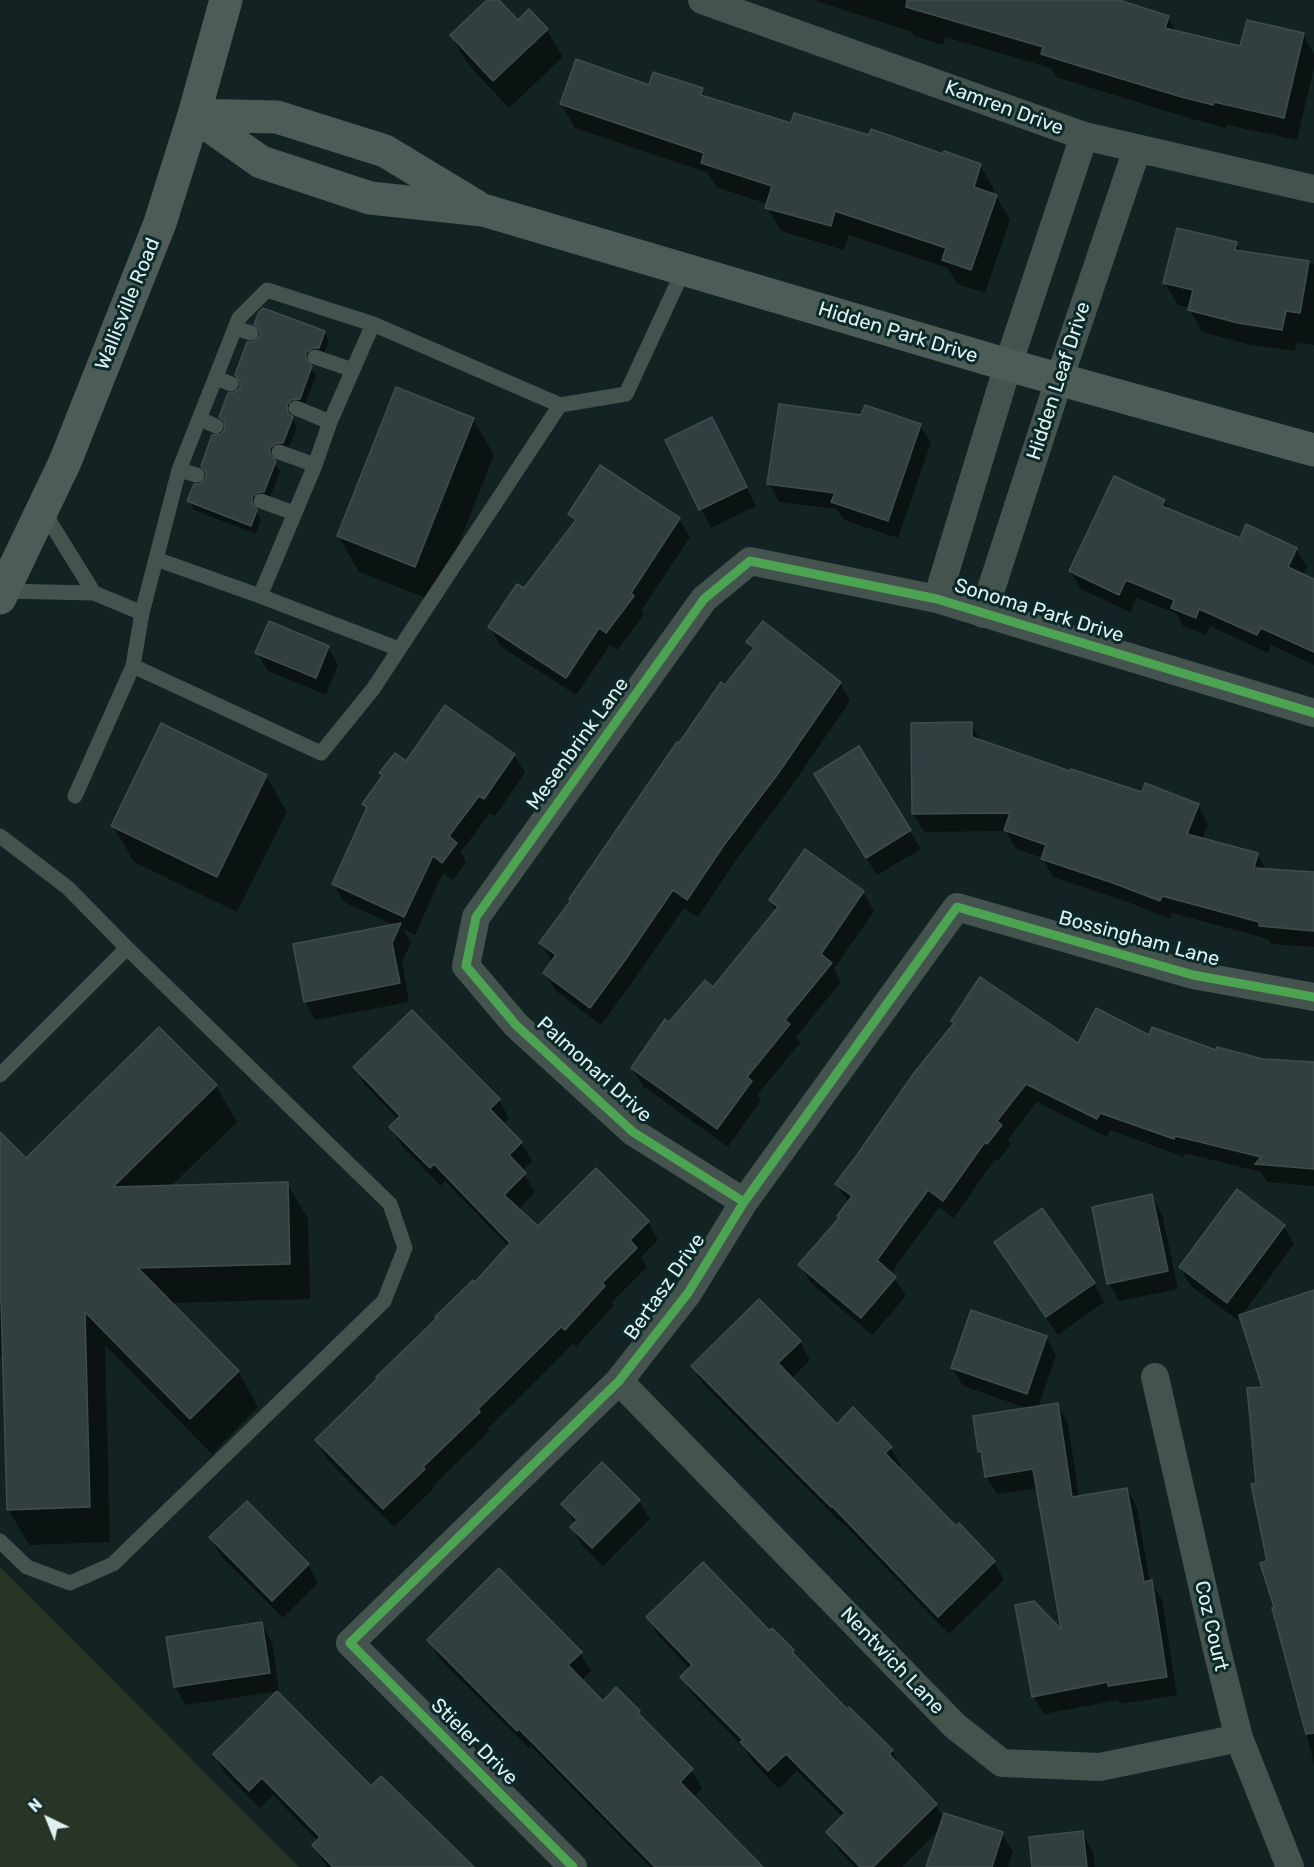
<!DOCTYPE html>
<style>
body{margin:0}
#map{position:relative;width:1314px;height:1867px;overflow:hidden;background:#132323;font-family:Rubik,sans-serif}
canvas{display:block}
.north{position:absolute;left:18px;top:1789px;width:60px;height:60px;-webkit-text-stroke:4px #0c292a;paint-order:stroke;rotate:317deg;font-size:16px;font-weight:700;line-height:24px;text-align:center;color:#e0f1f1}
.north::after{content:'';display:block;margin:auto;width:21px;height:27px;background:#e0f1f1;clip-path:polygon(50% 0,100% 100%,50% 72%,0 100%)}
</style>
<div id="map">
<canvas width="1314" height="1867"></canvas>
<div class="north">N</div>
</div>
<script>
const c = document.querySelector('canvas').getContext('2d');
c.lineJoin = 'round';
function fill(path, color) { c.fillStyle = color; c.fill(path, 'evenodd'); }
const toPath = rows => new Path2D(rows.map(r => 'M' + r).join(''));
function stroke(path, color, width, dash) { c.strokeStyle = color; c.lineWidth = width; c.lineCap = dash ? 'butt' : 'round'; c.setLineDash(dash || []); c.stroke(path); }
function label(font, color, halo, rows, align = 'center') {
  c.font = font + ' Rubik,sans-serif'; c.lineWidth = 6; c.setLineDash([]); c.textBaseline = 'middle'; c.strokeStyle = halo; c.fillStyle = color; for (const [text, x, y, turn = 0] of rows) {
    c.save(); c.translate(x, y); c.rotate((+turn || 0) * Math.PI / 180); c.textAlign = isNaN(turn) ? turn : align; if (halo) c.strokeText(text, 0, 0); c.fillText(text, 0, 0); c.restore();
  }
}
fill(toPath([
 [0,1567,73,1640,299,1867,0,1867]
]), '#273426');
fill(toPath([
 [489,0,497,0,518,22,547,30,563,57,509,108,467,63,451,35],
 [813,0,1114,0,1168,17,1177,33,1241,48,1303,34,1314,54,1314,68,1297,140,1227,125,1226,128,1192,119,1056,77,1051,68,945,37,943,45,914,36,912,32],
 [650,87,702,90,707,99,792,125,869,137,980,165,994,189,992,195,996,196,1010,220,985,293,957,284,948,268,849,235,844,250,781,231,767,207,768,204,716,187,708,173,575,128,561,104],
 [1236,243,1241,253,1314,264,1314,345,1296,343,1295,351,1251,345,1202,332,1190,310,1190,308,1178,305,1165,283],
 [256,324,324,332,329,341,323,356,310,362,310,366,316,376,304,407,295,408,291,414,297,427,287,451,274,457,274,462,280,471,269,500,256,506,256,511,261,520,256,534,194,510,189,501,208,479,208,475,202,466,227,430,221,417,233,395,241,389,254,344,262,337,262,333],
 [473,419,494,455,436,602,359,572,338,536],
 [712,419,756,506,711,528,667,441],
 [920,425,931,443,898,538,844,520,837,509,779,502,769,483],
 [1164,501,1170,511,1241,540,1296,549,1307,567,1303,575,1314,580,1314,665,1271,645,1268,653,1210,626,1206,635,1183,626,1176,613,1137,598,1130,612,1081,589,1070,571],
 [569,514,679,519,690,537,641,611,644,615,617,650,610,645,576,695,500,646,490,627,524,590,575,523],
 [748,642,840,683,850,701,786,794,734,863,698,917,684,908,633,981,601,1025,556,991,545,973,552,962,541,943,679,745,753,651],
 [328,647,338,665,326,695,268,671,257,652],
 [445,707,514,755,525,773,495,816,490,813,461,852,466,862,453,880,443,873,415,935,403,929,411,943,402,962,409,1002,315,1020,305,1001,396,926,344,902,334,884,367,810,364,804,384,777,381,773,406,763],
 [971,724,981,742,1071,773,1142,794,1198,805,1208,824,1202,839,1257,854,1266,870,1314,874,1314,947,1271,944,1268,939,1172,913,1170,919,1125,901,1053,877,1043,858,1016,849,1006,831,924,832,913,813],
 [858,748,921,849,877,875,826,792],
 [266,776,287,812,237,912,134,862,113,826],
 [805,851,863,892,874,911,834,969,841,982,796,1037,800,1043,758,1094,761,1100,728,1147,643,1086,632,1068,670,1024,714,989,776,911,771,900],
 [159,1029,216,1086,237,1122,170,1187,287,1183,308,1219,310,1299,171,1303,238,1371,258,1407,212,1454,105,1345,110,1542,29,1545,8,1509,4,1354,0,1358,0,1134,26,1160],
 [1150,1037,1263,1060,1314,1064,1314,1186,1267,1182,1261,1172,1185,1153,1184,1157,1110,1130,1107,1137,1037,1102,1008,1139,1011,1144,998,1161,995,1159,954,1218,939,1207,891,1273,906,1296,872,1335,811,1283,800,1265,840,1218,849,1203,836,1184,1079,1045],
 [355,1067,499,1100,509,1118,503,1124,521,1143,532,1161,522,1171,535,1192,518,1210,538,1228,648,1222,658,1240,641,1257,647,1267,612,1302,614,1305,576,1347,573,1344,488,1428,489,1431,433,1486,434,1488,394,1527,327,1459,317,1440,475,1285,509,1247,445,1181,441,1186,401,1145,390,1127,398,1119,365,1085],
 [1152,1196,1162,1214,1178,1289,1119,1301,1109,1283],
 [1042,1211,1094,1284,1104,1302,1058,1335,1006,1261,996,1243],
 [1284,1226,1294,1244,1242,1315,1314,1298,1314,1764,1274,1609,1276,1608,1257,1485,1264,1388,1241,1317,1238,1320,1191,1286,1180,1268],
 [1046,1337,1056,1356,1038,1408,1058,1405,1068,1423,1079,1498,1127,1489,1137,1508,1150,1582,1151,1582,1162,1600,1177,1695,1120,1704,1118,1700,1044,1714,1033,1696,1063,1633,1038,1488,997,1494,986,1476,984,1460,979,1452,1030,1409,963,1386,952,1367],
 [800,1342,810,1360,791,1379,837,1426,890,1447,901,1466,898,1468,956,1528,994,1562,1004,1580,949,1634,843,1523,842,1524,703,1384,692,1366],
 [602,1465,639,1501,650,1519,603,1566,582,1545,572,1527,575,1524,562,1504],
 [211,1538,308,1565,318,1583,283,1618,221,1556],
 [648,1617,770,1633,793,1651,798,1661,847,1711,892,1751,902,1770,936,1805,944,1819,1002,1834,1013,1852,1008,1867,928,1867,941,1828,902,1867,855,1867,838,1850,828,1832,843,1817,797,1771,779,1789,752,1761,744,1748,693,1695,682,1677,690,1669,658,1635],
 [261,1623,272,1642,279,1691,186,1705,175,1687],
 [429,1640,580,1653,591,1671,581,1681,603,1703,639,1712,644,1721,691,1770,702,1788,693,1797,740,1846,741,1844,763,1867,650,1867,531,1746,529,1748,440,1659],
 [215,1755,371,1788,472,1867,327,1867,313,1845,318,1841,273,1795,260,1808,225,1773],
 [1082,1833,1093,1851,1095,1867,1034,1867]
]), '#0007');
const building = toPath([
 [487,0,499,0,518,20,529,9,548,29,493,81,450,35,487,0],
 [907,0,1119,0,1169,16,1165,28,1240,46,1247,20,1304,33,1284,118,1214,102,1213,105,1178,96,1076,65,1041,54,1043,47,906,7,907,0],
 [576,59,649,85,653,72,703,88,701,95,791,123,794,113,869,135,871,129,943,154,944,151,981,164,974,187,997,195,971,270,942,260,946,248,835,211,831,226,765,208,772,186,701,163,704,153,560,104,576,59],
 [1177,228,1237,242,1235,250,1309,261,1300,313,1286,311,1282,330,1238,323,1188,310,1193,290,1163,283,1177,228],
 [263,308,325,331,319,348,313,348,306,353,306,359,312,366,300,399,291,400,287,405,288,413,293,417,283,443,277,443,270,448,270,454,276,461,264,492,259,492,252,497,252,503,257,510,251,526,187,501,194,484,200,484,206,478,206,472,201,466,212,435,221,434,225,429,224,421,219,417,228,393,233,393,240,388,240,382,235,375,247,342,254,342,260,336,260,330,254,324,259,312,263,308],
 [396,387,474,418,415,567,337,536,396,387],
 [779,404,861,415,865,405,921,424,888,521,831,502,835,493,767,484,779,404],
 [712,417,747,487,699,510,665,440,712,417],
 [600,465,680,518,631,593,634,596,606,633,599,628,566,678,488,627,517,584,524,588,576,520,568,514,600,465],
 [1114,476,1165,500,1162,506,1240,538,1246,524,1297,548,1288,567,1314,579,1314,652,1261,628,1257,635,1199,609,1196,618,1171,608,1174,600,1126,580,1119,595,1069,571,1114,476],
 [269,621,329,646,316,678,255,653,269,621],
 [763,621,841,682,777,775,724,845,687,900,673,890,623,963,590,1008,543,973,556,955,539,943,571,900,569,899,677,742,679,743,721,682,725,685,754,648,746,642,763,621],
 [445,705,515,754,484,799,479,796,449,836,457,843,442,863,433,856,404,917,332,884,367,807,362,804,383,775,379,773,395,753,406,761,445,705],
 [972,722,972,737,1070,771,1071,769,1142,792,1145,783,1199,804,1187,834,1258,853,1254,868,1314,872,1314,931,1259,926,1259,922,1162,896,1160,901,1113,883,1041,859,1046,845,1004,830,1010,813,912,814,911,723,972,722],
 [161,723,267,775,217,877,111,826,161,723],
 [859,746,911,830,866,858,814,774,859,746],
 [805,849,864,891,821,954,832,963,785,1020,790,1024,747,1077,752,1081,717,1129,631,1068,665,1019,669,1022,705,980,713,987,778,907,769,900,805,849],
 [401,923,392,943,400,983,304,1002,293,944,401,923],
 [980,977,1078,1043,1096,1008,1149,1035,1152,1027,1216,1050,1217,1047,1263,1059,1314,1062,1314,1169,1255,1164,1261,1157,1175,1136,1174,1139,1100,1113,1097,1119,1026,1084,997,1121,1002,1125,987,1144,985,1142,943,1201,928,1190,877,1260,896,1277,861,1318,798,1265,839,1218,837,1216,852,1196,835,1184,857,1155,914,1073,954,1023,951,1021,980,977],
 [412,1010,500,1099,490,1109,522,1142,509,1155,526,1173,504,1195,538,1226,596,1168,649,1221,630,1240,637,1248,602,1283,605,1286,565,1330,561,1327,478,1409,480,1412,423,1467,425,1469,383,1509,315,1440,377,1379,376,1377,437,1318,435,1317,473,1280,475,1282,510,1243,434,1164,430,1168,389,1127,400,1116,353,1067,412,1010],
 [159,1027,217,1085,113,1187,288,1182,290,1264,138,1268,239,1371,190,1419,85,1312,90,1507,7,1510,1,1301,0,1302,0,1132,26,1158,159,1027],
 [1237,1189,1285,1225,1227,1303,1179,1267,1237,1189],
 [1152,1194,1168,1271,1107,1284,1092,1207,1152,1194],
 [1042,1208,1095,1283,1046,1317,994,1242,1042,1208],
 [1314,1290,1314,1733,1306,1734,1272,1608,1274,1607,1260,1563,1267,1561,1251,1484,1256,1483,1247,1388,1262,1387,1239,1315,1314,1290],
 [759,1299,801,1341,778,1363,837,1424,853,1407,892,1447,885,1453,956,1526,959,1523,995,1561,938,1617,832,1506,831,1507,783,1459,691,1366,759,1299],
 [971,1310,1047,1336,1027,1394,951,1368,971,1310],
 [1058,1403,1072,1497,1127,1488,1144,1582,1152,1580,1167,1677,1108,1686,1108,1682,1032,1697,1015,1605,1034,1601,1061,1629,1033,1469,985,1477,981,1451,978,1452,973,1416,1058,1403],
 [602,1462,640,1500,592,1548,570,1527,577,1520,561,1504,602,1462],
 [247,1501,309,1564,272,1601,209,1537,247,1501],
 [703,1562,770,1631,772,1628,794,1650,792,1652,847,1709,849,1707,893,1750,889,1754,937,1804,873,1867,860,1867,826,1832,845,1813,786,1754,768,1771,740,1742,743,1740,680,1677,692,1665,646,1617,703,1562],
 [499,1568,582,1652,568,1665,603,1701,616,1687,640,1711,638,1713,693,1769,680,1782,763,1867,655,1867,519,1729,517,1731,427,1640,499,1568],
 [262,1622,270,1673,174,1687,166,1637,262,1622],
 [277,1691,371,1786,381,1776,474,1867,333,1867,312,1845,320,1837,262,1778,249,1791,213,1754,277,1691],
 [944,1813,1003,1832,992,1867,926,1867,944,1813],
 [1083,1831,1087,1867,1032,1867,1029,1837,1083,1831]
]);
fill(building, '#323f41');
stroke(building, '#404c4e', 1.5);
stroke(toPath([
 [373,324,330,422,315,465,260,596,399,649],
 [235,328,251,333],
 [315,357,353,370],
 [216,378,231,384],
 [560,405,373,324,267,290,239,318,179,470,142,613,133,666,321,753,373,689,560,405,626,394,684,269],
 [296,408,330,422],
 [200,419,216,426],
 [279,452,315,465],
 [179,470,197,475],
 [261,501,294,513],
 [156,559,260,596],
 [3,591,94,593,42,509],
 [94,593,142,613],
 [75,796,133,666],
 [0,836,68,888,127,948,390,1204,405,1248,384,1301,113,1564,70,1583,27,1567,0,1541],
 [0,1075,127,948]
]), '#45534e', 15);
stroke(toPath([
 [702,0,1084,136,1314,189],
 [937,599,1008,365,1084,136],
 [983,614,1059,380,1137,149],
 [744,1202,633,1132,516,1025,466,966,476,917,704,599,750,561,937,599,1314,713],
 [1155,1377,1216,1646,1239,1738,1290,1867],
 [619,1381,955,1726,1002,1763,1100,1767,1239,1738],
 [573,1867,350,1643,619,1381,688,1293,744,1202,957,907,1193,975,1314,997]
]), '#45534e', 28);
stroke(toPath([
 [194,115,261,162,370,198,483,210,1008,365,1314,450],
 [194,115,277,117,385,151,476,206],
 [0,598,65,462,160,223,194,115,226,0]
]), '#4d5c57', 33);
stroke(toPath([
 [744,1202,633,1132,516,1025,466,966,476,917,704,599,750,561,937,599,1314,713],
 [573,1867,350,1643,619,1381,688,1293,744,1202,957,907,1193,975,1314,997]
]), '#4ca352', 9);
label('20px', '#e0f1f1', '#0c292a', [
 ["Kamren Drive",1004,108,20],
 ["Wallisville Road",128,304,-68],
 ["Hidden Park Drive",898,333,17],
 ["Hidden Leaf Drive",1059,381,-72],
 ["Sonoma Park Drive",1039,611,17],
 ["Mesenbrink Lane",578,744,-54],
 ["Bossingham Lane",1139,939,15],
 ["Palmonari Drive",594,1070,42],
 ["Bertasz Drive",665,1287,-55],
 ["Coz Court",1211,1626,77],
 ["Nentwich Lane",892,1661,46],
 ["Stieler Drive",474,1742,45]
]);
</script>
